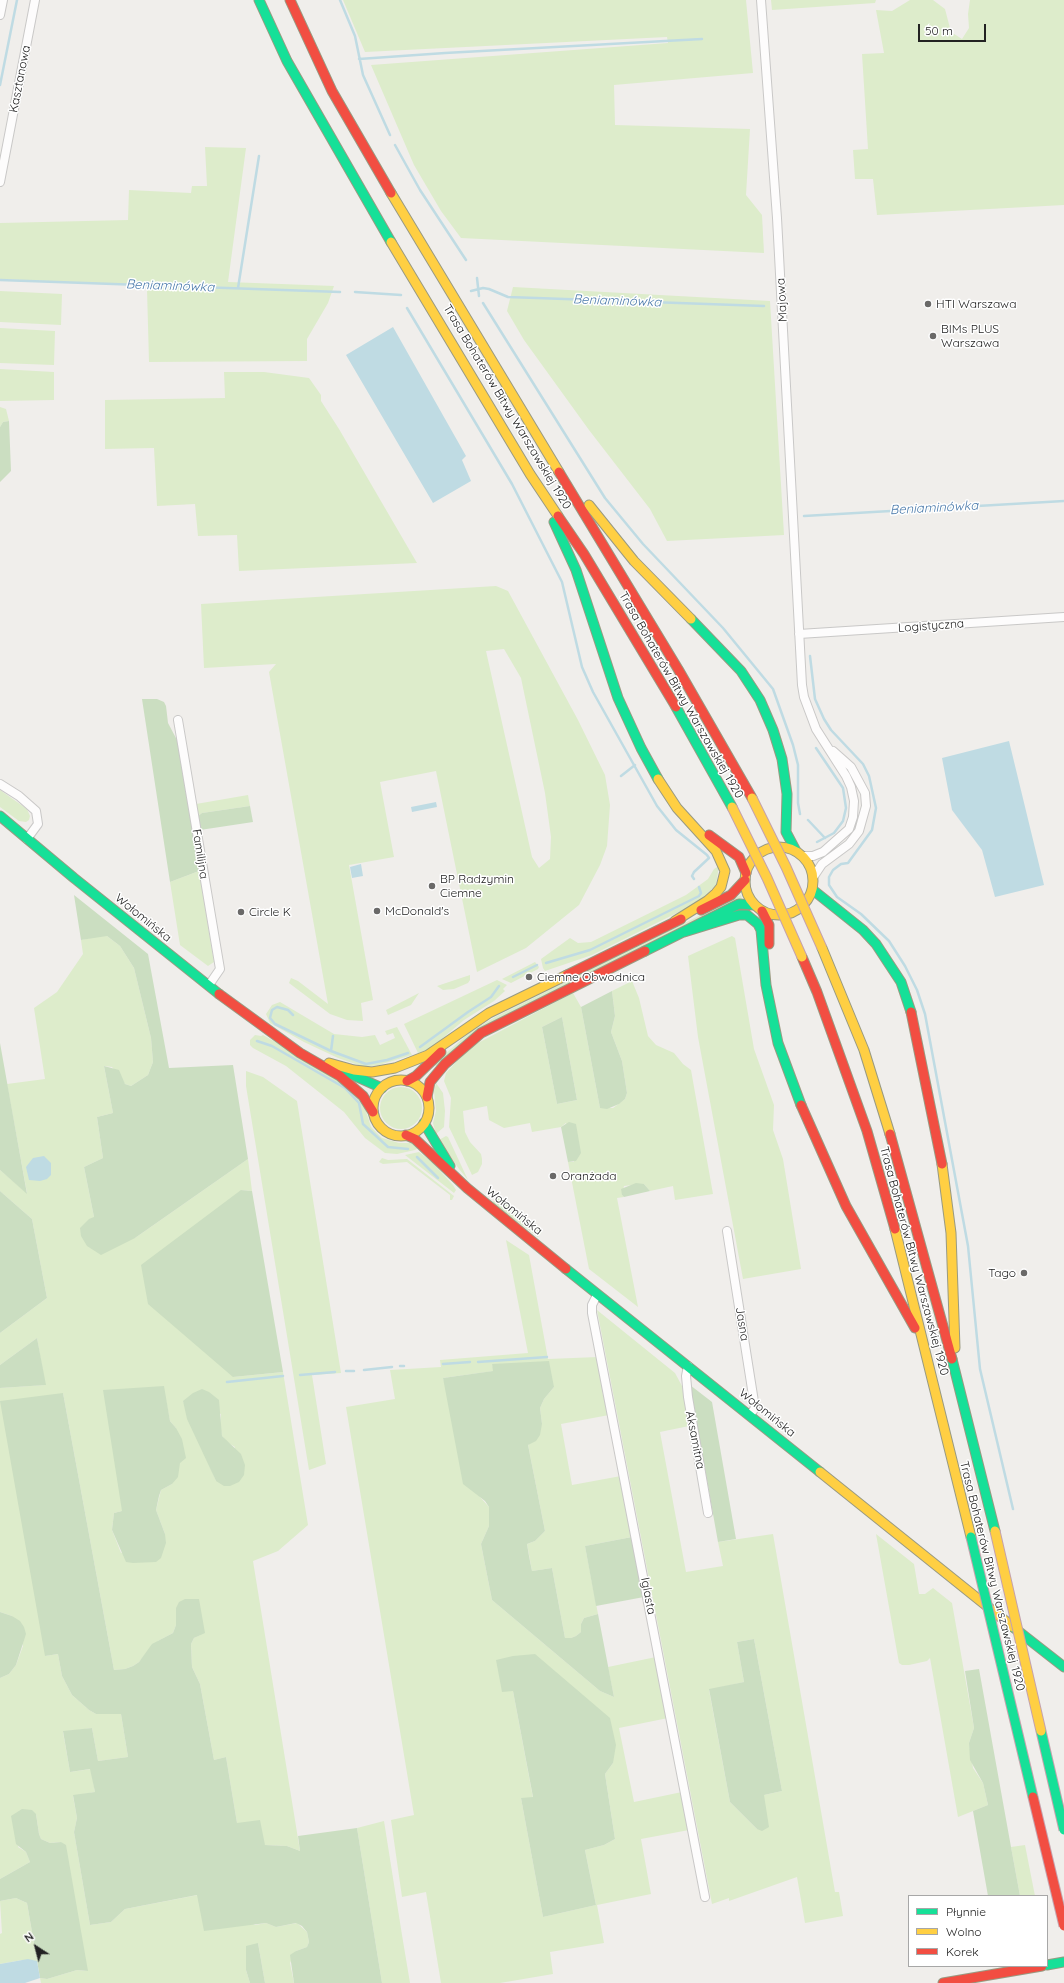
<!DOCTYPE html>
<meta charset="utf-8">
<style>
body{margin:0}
#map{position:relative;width:1064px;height:1983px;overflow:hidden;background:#f0eeeb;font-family:Quicksand,sans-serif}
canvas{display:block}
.legend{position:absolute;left:908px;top:1895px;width:140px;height:72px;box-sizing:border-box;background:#fff;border:1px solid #a7a7a7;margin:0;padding:5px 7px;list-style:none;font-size:12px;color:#222}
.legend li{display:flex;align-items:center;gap:8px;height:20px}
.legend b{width:20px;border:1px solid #a7a7a7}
.north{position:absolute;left:16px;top:1927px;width:40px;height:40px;-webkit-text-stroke:3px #fff;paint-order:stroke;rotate:324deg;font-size:11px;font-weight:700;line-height:16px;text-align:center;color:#222}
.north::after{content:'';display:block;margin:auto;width:14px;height:18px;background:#222;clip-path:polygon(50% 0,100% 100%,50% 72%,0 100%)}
.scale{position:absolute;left:918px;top:24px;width:68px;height:18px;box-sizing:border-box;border:2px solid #222;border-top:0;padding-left:5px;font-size:12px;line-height:14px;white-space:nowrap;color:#222;-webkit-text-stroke:3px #fff;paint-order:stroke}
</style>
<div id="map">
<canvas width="1064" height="1983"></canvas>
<ul class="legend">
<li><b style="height:5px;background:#16e098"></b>Płynnie</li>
<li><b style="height:5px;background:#ffcf43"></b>Wolno</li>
<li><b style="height:5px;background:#f24e42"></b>Korek</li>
</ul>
<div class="north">N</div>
<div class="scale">50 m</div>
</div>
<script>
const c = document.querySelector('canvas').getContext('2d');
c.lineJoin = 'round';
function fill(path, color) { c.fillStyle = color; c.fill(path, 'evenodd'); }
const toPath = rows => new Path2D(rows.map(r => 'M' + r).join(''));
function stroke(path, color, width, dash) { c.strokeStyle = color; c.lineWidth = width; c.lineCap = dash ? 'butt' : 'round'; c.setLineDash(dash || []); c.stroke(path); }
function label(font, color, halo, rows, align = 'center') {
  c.font = font + ' Quicksand,sans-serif'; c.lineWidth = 3; c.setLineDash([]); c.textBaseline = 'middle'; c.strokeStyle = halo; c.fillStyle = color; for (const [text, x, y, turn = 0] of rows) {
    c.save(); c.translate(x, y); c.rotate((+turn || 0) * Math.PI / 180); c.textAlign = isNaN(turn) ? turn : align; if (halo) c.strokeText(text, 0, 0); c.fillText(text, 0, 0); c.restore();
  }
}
fill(toPath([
 [343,0,746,0,753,73,614,85,615,125,750,129,746,195,762,215,764,253,461,238,441,211,414,165,371,65,668,43,667,37,365,52],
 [771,0,876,0,875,3,772,10],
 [910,0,933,0,945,9,951,32,962,39,969,28,968,14,970,0,1064,0,1064,205,877,215,873,179,855,179,853,150,868,149,862,54,884,53,876,10,892,11],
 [205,147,246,148,228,282,334,286,328,303,307,339,307,361,149,362,147,289,154,286,0,279,0,223,128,220,129,190,191,193,192,186,207,186],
 [513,287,770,301,784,535,667,541,650,509,589,430,524,340,507,311],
 [0,291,62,294,61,325,0,322],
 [0,328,55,331,54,365,0,363],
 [0,369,54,372,54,400,0,401],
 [224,372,264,372,309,378,321,395,321,401,339,429,417,563,239,571,237,535,198,536,195,504,157,506,154,448,105,449,105,400,225,398],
 [0,407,6,409,9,421,3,422,0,427],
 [496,586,508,591,578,720,605,775,610,805,607,846,600,865,579,905,526,948,477,972,436,771,380,782,394,857,349,865,373,1000,361,1003,363,1021,347,1020,330,1014,289,983,291,978,298,981,328,1004,269,672,276,664,204,668,201,604],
 [504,649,521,678,545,793,551,837,550,859,539,868,532,857,486,651],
 [0,790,27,809,30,816,29,820,26,822,19,821,0,807],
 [248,795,250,806,202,813,198,816,196,804],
 [719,866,716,885,697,903,592,955,545,971,543,968,541,959,570,938,578,943,591,942,686,895,708,879,714,869],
 [199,871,214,962,208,966,180,945,170,882],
 [741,895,742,899,511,1013,437,1067,434,1064,470,1032,495,1017],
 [100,936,107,936,120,946,134,968,151,1038,153,1062,148,1075,131,1086,125,1084,112,1067,104,1066,113,1113,97,1117,103,1158,84,1167,94,1217,135,1238,248,1159,252,1191,241,1190,233,1377,283,1372,308,1525,278,1551,253,1561,300,1851,287,1846,265,1845,237,1823,226,1757,214,1760,200,1684,192,1667,191,1644,194,1638,200,1635,176,1608,176,1625,173,1633,158,1641,139,1662,133,1666,125,1669,114,1670,63,1393,45,1656,58,1654,62,1676,72,1695,89,1710,96,1714,121,1714,128,1757,98,1761,92,1728,63,1732,70,1772,91,1769,95,1792,73,1796,77,1818,74,1832,90,1925,111,1922,125,1909,198,1895,255,1925,266,1923,276,1927,297,1923,307,1932,309,1942,307,1947,296,1951,290,1963,294,1983,265,1983,258,1943,246,1970,250,1983,41,1983,40,1978,47,1979,77,1970,87,1971,61,1842,50,1843,41,1839,39,1834,36,1814,18,1847,26,1852,30,1862,0,1879,0,1678,9,1674,16,1665,23,1646,12,1616,0,1612,0,1388,45,1385,37,1338,0,1365,0,1333,47,1298,32,1219,0,1191,0,1170,27,1193,7,1084,45,1079,34,1008,57,992,83,954,81,940],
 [166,1401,170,1421,176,1428,172,1484,161,1490,156,1510,165,1534,121,1553,112,1530,114,1513,122,1511],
 [183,1401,221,1414,220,1426,222,1436,227,1442,235,1447,216,1481],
 [732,936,735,938,754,1049,774,1105,773,1130,783,1159,801,1269,743,1279,698,1037,688,956],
 [535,962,539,967,538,969,511,983,502,979],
 [470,975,470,980,468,983,454,989,443,990,437,986],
 [497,980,507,985,503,989,505,991,494,1001,464,1020,430,1049,418,1053,404,1024],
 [632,981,639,998,648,1036,656,1045,674,1053,683,1064,691,1070,713,1194,675,1200,673,1186,650,1191,644,1184,640,1184,624,1186,622,1195,624,1197,617,1198,638,1307,589,1269,568,1162,574,1162,566,1123,561,1127,532,1132,530,1123,504,1128,489,1120,487,1106,463,1111,465,1132,470,1142,481,1154,482,1159,482,1164,478,1172,472,1175,449,1127,451,1098,444,1081,446,1073,458,1060,476,1044,573,993,581,1007,600,1108,613,1108,625,1099,627,1093,622,1061,611,1032,615,1016,612,991],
 [562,1017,577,1100,557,1104,542,1027],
 [419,993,411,1005,388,1015,386,1010],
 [280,1002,334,1034,362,1037,375,1035,380,1045,395,1038,393,1033,387,1035,385,1031,397,1027,412,1055,379,1065,364,1067,338,1058,304,1042,270,1023,266,1014,272,1005],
 [255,1035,261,1036,263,1035,336,1076,364,1105,371,1127,382,1138,399,1143,413,1143,418,1148,415,1150,397,1154,385,1153,365,1138,344,1112,286,1066,253,1048,250,1045,250,1040],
 [246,1071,263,1077,297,1101,341,1373,312,1375,326,1464,309,1470,246,1086],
 [436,1083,443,1093,445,1111,444,1127,436,1134,433,1123,436,1111,434,1091],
 '380 1108a21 21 0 1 1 42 0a21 21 0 1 1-42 0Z',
 [446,1136,448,1137,468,1180,459,1169,439,1140],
 [419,1152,432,1162,453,1185,456,1190,454,1193,405,1155],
 [382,1158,388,1160,407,1159,454,1196,452,1200,450,1200,450,1195,407,1162,383,1164,379,1162],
 [499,1195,542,1232,538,1237,492,1203],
 [506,1240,529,1255,548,1359,598,1357,603,1395,605,1399,609,1415,561,1424,572,1485,621,1476,632,1537,585,1546,598,1614,584,1618,581,1624,581,1632,576,1636,571,1638,565,1638,552,1568,532,1571,527,1544,535,1541,545,1531,528,1445,542,1424,540,1408,544,1399,554,1387,492,1364,494,1371,443,1378,480,1497,489,1507,489,1526,481,1544,492,1600,600,1691,614,1697,608,1667,656,1657,668,1718,619,1728,634,1802,682,1792,689,1830,641,1839,651,1894,597,1905,604,1943,550,1952,553,1974,500,1983,441,1983,426,1892,402,1897,391,1820,414,1815,346,1407,395,1399,390,1370,441,1367,440,1360,528,1353],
 [513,1691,613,1763,605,1774,615,1839,604,1845,585,1850,596,1905,543,1917,521,1798,533,1798],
 [597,1310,675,1373,682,1386,689,1426,660,1432,686,1572,723,1566,718,1542,773,1534,835,1892,839,1892,843,1916,805,1923,797,1877,729,1901,729,1898,712,1904],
 [754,1639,782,1791,764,1795,757,1829,730,1802,709,1690,744,1682,737,1642],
 [876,1534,914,1564,919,1594,925,1594,933,1588,952,1603,974,1728,969,1743,973,1768,983,1783,988,1805,958,1817,930,1658,927,1661,909,1665,902,1665,899,1663],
 [384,1821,402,1935,410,1983,382,1983,357,1828],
 [1025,1845,1035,1896,1020,1896,1011,1847],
 [16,1898,27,1903,37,1961,22,1960,0,1964,0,1934,2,1933,0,1901]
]), '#ddeccb');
fill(toPath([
 [9,421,11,471,0,482,0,427,3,422],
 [142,699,157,699,164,702,166,706,168,723,177,740,199,871,170,882],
 [250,806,253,822,200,830,198,816,202,813],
 [74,895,148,954,169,1068,233,1065,248,1159,135,1238,101,1255,87,1246,81,1236,80,1228,89,1219,94,1217,84,1167,103,1158,97,1117,113,1113,104,1066,119,1070,125,1084,131,1086,148,1075,153,1062,151,1038,134,968,120,946,107,936,81,940],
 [612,991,615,1016,611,1032,622,1061,627,1093,625,1099,619,1104,607,1109,600,1108,581,1007],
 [562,1017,577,1100,557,1104,542,1027],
 [0,1043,27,1194,0,1170],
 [569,1122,576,1124,581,1153,576,1161,568,1162,561,1127],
 [636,1183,644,1184,650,1191,624,1197,622,1195,621,1189],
 [241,1190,252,1191,283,1372,233,1377,148,1304,141,1265],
 [0,1191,32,1219,47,1298,0,1333],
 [37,1338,46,1385,0,1388,0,1365],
 [549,1361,554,1387,544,1399,540,1408,542,1424,540,1435,536,1441,528,1445,545,1531,535,1541,527,1544,529,1556,532,1571,552,1568,565,1638,571,1638,576,1636,581,1632,581,1624,584,1618,598,1614,614,1697,600,1691,492,1600,481,1544,489,1526,489,1507,485,1501,463,1484,443,1378,493,1371,492,1364],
 [690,1385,712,1402,736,1539,718,1542],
 [164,1386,170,1421,176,1428,182,1439,186,1458,180,1463,178,1477,172,1484,161,1490,159,1496,156,1510,165,1534,166,1543,161,1558,156,1562,133,1563,126,1562,112,1530,114,1513,122,1511,103,1390],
 [202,1389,209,1392,219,1400,222,1436,241,1454,245,1465,244,1475,239,1482,230,1486,224,1486,216,1481,187,1419,183,1401,193,1393],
 [63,1393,114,1670,125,1669,133,1666,139,1662,152,1644,173,1633,176,1625,176,1608,179,1602,185,1599,199,1599,205,1633,194,1638,191,1644,192,1667,200,1684,214,1760,226,1757,237,1823,260,1820,265,1845,287,1846,300,1851,298,1836,357,1828,382,1983,294,1983,290,1955,296,1951,307,1947,309,1942,307,1932,302,1926,296,1923,276,1927,266,1923,204,1931,197,1895,125,1909,111,1922,90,1925,74,1832,77,1818,73,1795,95,1792,90,1769,70,1772,63,1731,92,1728,98,1761,128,1757,121,1714,96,1714,89,1710,72,1695,62,1676,58,1654,45,1656,0,1401],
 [632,1537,644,1597,596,1606,585,1546],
 [0,1612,12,1616,20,1621,24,1627,26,1634,16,1665,9,1674,0,1678],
 [754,1639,782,1791,764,1795,769,1827,762,1831,757,1829,730,1802,709,1689,744,1682,737,1642],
 [535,1654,610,1718,616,1745,613,1763,605,1774,615,1839,604,1845,585,1850,596,1905,543,1917,521,1798,533,1797,513,1691,502,1692,496,1660,513,1656],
 [979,1669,1011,1847,1020,1896,988,1896,973,1811,988,1805,983,1783,970,1760,969,1743,974,1728,965,1671],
 [22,1809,32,1810,36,1814,39,1834,41,1839,50,1843,61,1842,66,1845,88,1971,77,1970,47,1979,40,1978,27,1903,16,1898,0,1901,0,1879,30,1862,26,1852,16,1844,11,1816],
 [258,1943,265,1983,250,1983,246,1970,246,1946]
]), '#cbdec1');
fill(toPath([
 [393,327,466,456,462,460,471,481,433,503,346,355],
 [1009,741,1044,885,995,897,982,850,952,810,942,758],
 [436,802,437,807,412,812,411,807],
 [361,864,363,876,352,878,350,867],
 [44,1156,51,1163,51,1175,47,1179,40,1181,29,1180,26,1167,33,1158],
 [28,1959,37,1961,40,1978,25,1983,0,1983,0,1964]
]), '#bfdbe3');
stroke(toPath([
 [340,0,355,36,363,75,390,135],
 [359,59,445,53,702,39],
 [0,85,17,0],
 [395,145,420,190,466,260],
 [477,278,479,296],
 [0,280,340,292],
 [238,288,259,156],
 [471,291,483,288,489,289,508,297,764,306],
 [355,292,401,295],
 [483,303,605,498,643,544,723,628,773,689,793,745,798,765,798,803,800,814],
 [407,308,512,484,562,582,582,667,593,692,657,806,676,830,707,855,709,858,694,872,692,876,694,879],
 [804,516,1064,501],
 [810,656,815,699,824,719,831,730,863,764,869,776,876,808,872,830,848,863,841,864,833,870,829,877,829,885,837,897,861,914,889,941,905,966,917,990,925,1014,968,1246,980,1369,1013,1509],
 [816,748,843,788,846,808,843,821,834,833,817,842],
 [621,776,635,765],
 [808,820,825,838],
 [546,963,590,950,699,896,701,893,699,887],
 [513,977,537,965],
 [293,1015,288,1010,277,1007,272,1010,270,1018,275,1024,331,1051,366,1064,387,1060,408,1053],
 [257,1041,272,1046,345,1088,359,1103,363,1124,388,1147,408,1149],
 [420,1047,468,1012,491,997,499,986],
 [331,1051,333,1036],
 [417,1157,438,1178],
 [478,1362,547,1357],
 [443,1364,470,1362],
 [400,1366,404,1366],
 [364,1370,392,1367],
 [346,1371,354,1371],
 [300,1375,335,1372],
 [227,1382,283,1376]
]), '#bfdbe3', 2.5);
const street = toPath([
 [761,0,777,218,802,685,804,697,816,729,846,776,851,787,854,801,853,817,849,829,823,852,813,856,803,856],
 [0,15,3,0],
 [0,182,35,0],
 [799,634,1064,617],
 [178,720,220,969,209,985],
 [0,784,19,796,36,811,38,824,27,839],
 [814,876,822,864,849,844,859,831,866,806,865,793,851,767,833,751],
 [727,1231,755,1408,750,1415],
 [597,1295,592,1305,592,1313,705,1897],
 [688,1366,686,1376,688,1397,708,1513]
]);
const fast = toPath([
 [259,0,287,61,391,242],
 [554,522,576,570,618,698,641,748,658,779],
 [691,619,741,671,760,700,773,730,782,759,787,794,786,832,796,851],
 [676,707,732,807],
 [0,816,74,878,219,994],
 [813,890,863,930,876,944,901,982,911,1012],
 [684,932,739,915,747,915,758,924,761,930,766,985,778,1043,801,1105],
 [645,951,739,904,754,905],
 [346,1072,382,1088],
 [424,1123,450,1166],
 [566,1269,820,1472],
 [952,1359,995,1531],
 [1013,1627,1064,1667],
 [1047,1965,1064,1962]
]);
const slow = toPath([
 [391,193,559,472],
 [391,242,530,474,558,516],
 [589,505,634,561,691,619],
 [658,779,677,808,716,851,725,871,721,887,716,893,707,901,675,921],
 '745 881a34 34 0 1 1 68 0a34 34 0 1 1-68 0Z',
 [822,948,864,1050,890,1134],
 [329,1063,354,1070,372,1072,395,1068,428,1055,489,1013,567,975],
 '373 1108a28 28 0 1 1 56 0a28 28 0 1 1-56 0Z',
 [942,1164,951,1233,955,1348],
 [895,1229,971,1537],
 [820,1472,1013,1627]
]);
const jam = toPath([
 [290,0,332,91,391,193],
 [559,472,678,669,752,798],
 [558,516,584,554,676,707],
 [709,835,739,857,746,873],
 [701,910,731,895,745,880],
 [762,911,769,925,769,944],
 [802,957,817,992,867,1131,895,1229],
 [567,975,681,919],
 [219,994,300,1053,340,1076,363,1096,373,1112],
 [911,1012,942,1164],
 [407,1081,416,1076,441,1052],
 [427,1097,430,1082,445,1064,481,1033,645,951],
 [801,1105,846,1206,915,1328],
 [890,1134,952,1359],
 [406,1135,415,1139,467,1188,566,1269],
 [943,1983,1042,1966]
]);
stroke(street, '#c9c8c7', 10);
stroke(fast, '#999a82', 11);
stroke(slow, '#999a82', 11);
stroke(jam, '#999a82', 11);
stroke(street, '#fdfcfc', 8);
stroke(fast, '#16e098', 9);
stroke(slow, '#ffcf43', 9);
stroke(jam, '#f24e42', 9);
const fastBridge = toPath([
 [971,1537,1033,1797],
 [1041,1731,1064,1830]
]);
const slowBridge = toPath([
 [752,798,786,867,822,948],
 [732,807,767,878,802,957],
 [995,1531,1041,1731]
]);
const jamBridge = toPath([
 [1033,1797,1064,1926]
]);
stroke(fastBridge, '#c5a2ac', 11, []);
stroke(slowBridge, '#c5a2ac', 11, []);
stroke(jamBridge, '#c5a2ac', 11, []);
stroke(fastBridge, '#16e098', 9);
stroke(slowBridge, '#ffcf43', 9);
stroke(jamBridge, '#f24e42', 9);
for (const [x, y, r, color] of [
 [928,304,4,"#6a6968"],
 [933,336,4,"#6a6968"],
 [432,886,4,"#6a6968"],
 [377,911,4,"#6a6968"],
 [241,912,4,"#6a6968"],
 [529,977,4,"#6a6968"],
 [553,1176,4,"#6a6968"],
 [1024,1273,4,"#6a6968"]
]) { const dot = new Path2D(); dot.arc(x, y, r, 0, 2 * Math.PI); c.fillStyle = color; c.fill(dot); stroke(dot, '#fff', 1.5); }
label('12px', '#222', '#fff', [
 ["Kasztanowa",20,79,-79],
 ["Majowa",782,300,-93],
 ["Trasa Bohaterów Bitwy Warszawskiej 1920",507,407,59],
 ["Logistyczna",931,626,-4],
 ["Trasa Bohaterów Bitwy Warszawskiej 1920",681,695,60],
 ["Familijna",200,854,81],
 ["Wołomińska",143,918,39],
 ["Wołomińska",514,1211,39],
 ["Trasa Bohaterów Bitwy Warszawskiej 1920",914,1261,75],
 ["Jasna",742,1324,81],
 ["Wołomińska",767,1413,39],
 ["Aksamitna",695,1440,79],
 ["Trasa Bohaterów Bitwy Warszawskiej 1920",992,1576,76],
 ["Iglasta",648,1596,79]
]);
label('12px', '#222', '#fff', [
 ["HTI Warszawa",936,304],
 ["BIMs PLUS",941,329],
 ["Warszawa",941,343],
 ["BP Radzymin",440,879],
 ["Ciemne",440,893],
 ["McDonald's",385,911],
 ["Circle K",249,912],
 ["Ciemne Obwodnica",537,977],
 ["Oranżada",561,1176],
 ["Tago",1016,1273,"right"]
], 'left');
label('italic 13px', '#4a7aab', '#fff', [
 ["Beniaminówka",170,286,2],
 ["Beniaminówka",617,301,2],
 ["Beniaminówka",934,508,-3]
]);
</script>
